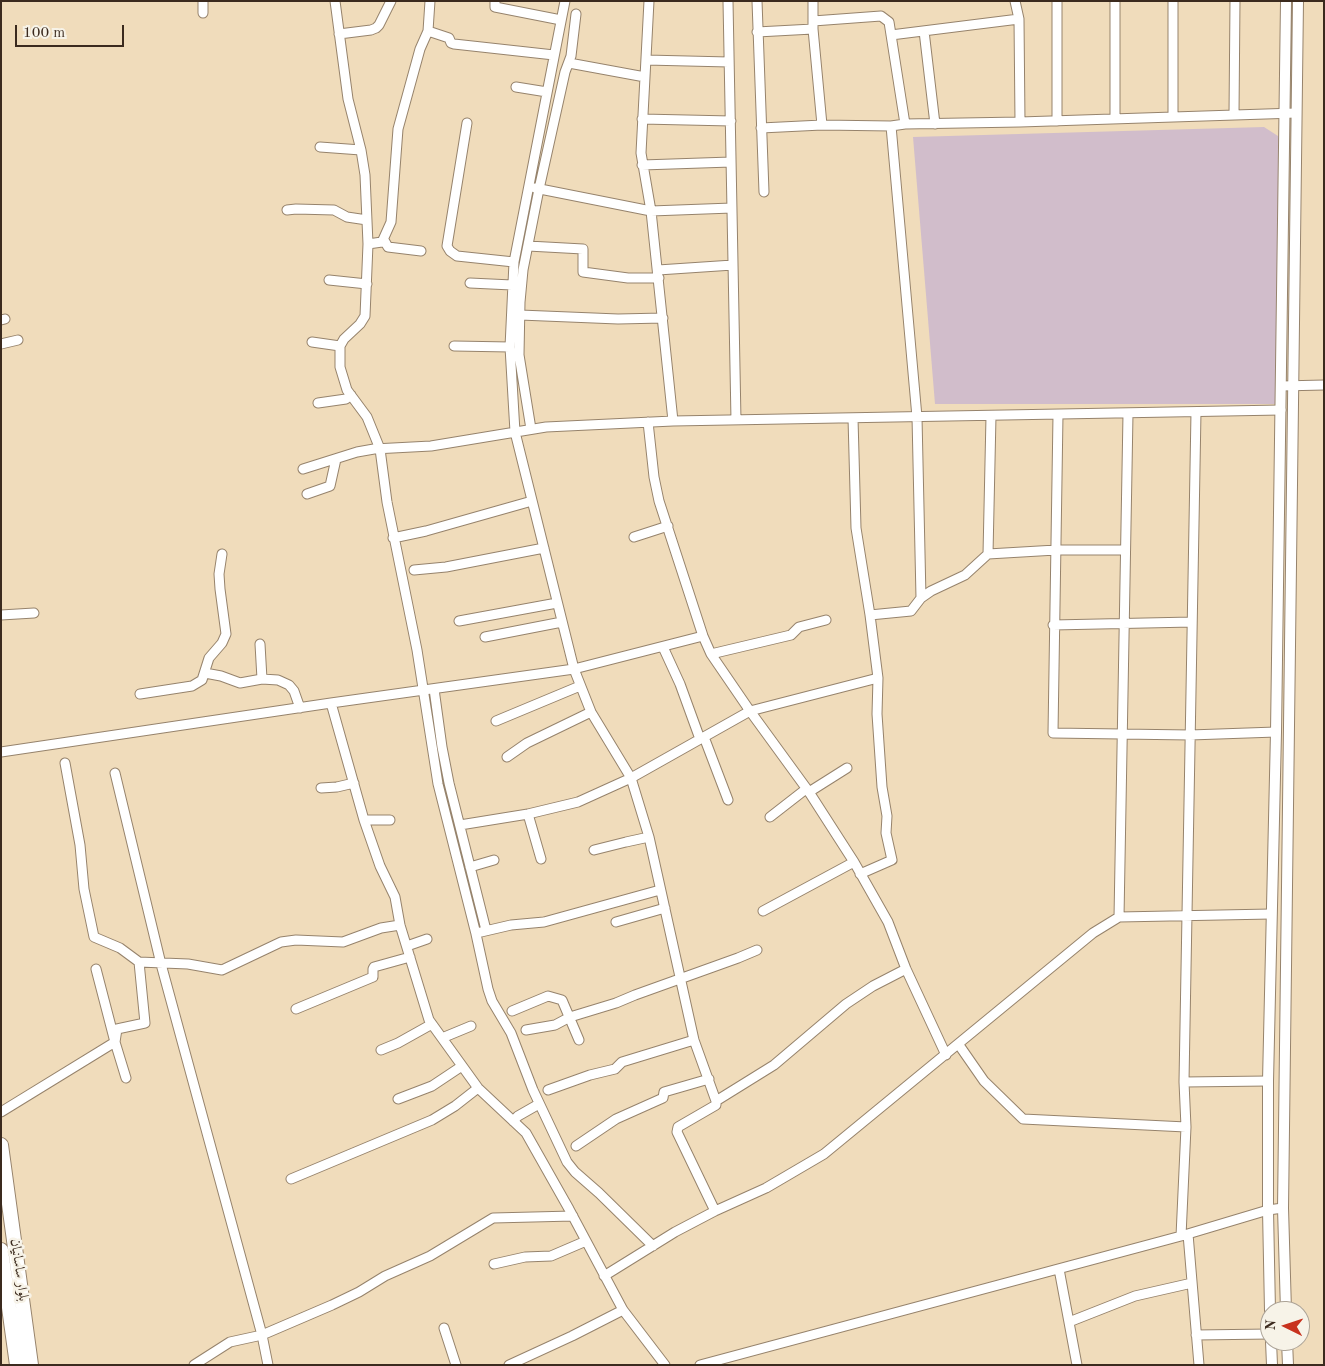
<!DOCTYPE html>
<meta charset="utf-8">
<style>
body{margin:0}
#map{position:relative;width:1325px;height:1366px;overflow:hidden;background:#f0dcbb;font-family:"Old Standard TT",serif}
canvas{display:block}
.frame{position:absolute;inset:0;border:2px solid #3b2a1e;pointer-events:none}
.north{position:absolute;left:1260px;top:1301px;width:50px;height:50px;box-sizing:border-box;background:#f7f3e8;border:1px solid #aca397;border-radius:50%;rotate:274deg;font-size:14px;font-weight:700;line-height:20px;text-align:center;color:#3b2a1e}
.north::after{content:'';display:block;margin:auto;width:18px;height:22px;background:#c8321e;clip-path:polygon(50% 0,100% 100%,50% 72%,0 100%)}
.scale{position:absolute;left:15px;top:25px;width:109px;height:22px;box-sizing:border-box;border:2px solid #3b2a1e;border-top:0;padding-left:6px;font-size:15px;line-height:18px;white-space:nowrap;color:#3b2a1e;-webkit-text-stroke:4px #f7f3e8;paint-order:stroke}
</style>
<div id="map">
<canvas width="1325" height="1366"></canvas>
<div class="frame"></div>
<div class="north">N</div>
<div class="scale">100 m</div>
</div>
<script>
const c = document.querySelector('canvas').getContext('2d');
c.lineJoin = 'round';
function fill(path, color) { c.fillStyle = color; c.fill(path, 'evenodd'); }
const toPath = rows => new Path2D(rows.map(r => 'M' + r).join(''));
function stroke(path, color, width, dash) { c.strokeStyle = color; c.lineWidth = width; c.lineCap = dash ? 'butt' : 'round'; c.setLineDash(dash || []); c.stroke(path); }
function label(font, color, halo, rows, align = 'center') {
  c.font = font + ' "Old Standard TT",Amiri,serif'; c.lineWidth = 5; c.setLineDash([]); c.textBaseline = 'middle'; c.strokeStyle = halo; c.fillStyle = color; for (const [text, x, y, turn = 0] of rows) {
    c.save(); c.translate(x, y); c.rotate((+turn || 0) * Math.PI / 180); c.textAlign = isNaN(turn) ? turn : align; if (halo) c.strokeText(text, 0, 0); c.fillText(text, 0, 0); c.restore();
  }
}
fill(toPath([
 [1264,127,1278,136,1282,149,1278,404,935,404,913,137]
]), '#d1bdcb');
const minor = toPath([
 [335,1,348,99,361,150,365,175,368,244,365,316,360,324,344,339,340,346,340,367,347,390,367,417,380,449,387,502,417,650,438,784,476,934,488,989,492,1001,511,1033,533,1090,567,1162,575,1172,599,1193,653,1246],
 [495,1,495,7,561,20],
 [565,1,514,262,510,347,515,432,574,669,591,712,631,778,649,837,694,1040,716,1101,716,1105,678,1127,677,1132,715,1211],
 [649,1,641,153,651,211,673,421],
 [728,1,736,420],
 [757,1,764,192],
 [813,1,813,29,822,125],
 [1015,1,1019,19,1020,122],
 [1057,1,1057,121],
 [1115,1,1115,119],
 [203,13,203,1],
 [813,21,881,16,889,22,905,124],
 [428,31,449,38,451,43,454,44,554,55],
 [924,31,935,124],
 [757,32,813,29],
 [339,34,371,30,376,28,379,25,391,1],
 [891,35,1019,19],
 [646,60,729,62],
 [569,63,645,77],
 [516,87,547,92],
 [1234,114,1235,1],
 [1173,116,1173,1],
 [642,119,731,121],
 [467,123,447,246,450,251,457,256,514,262],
 [891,126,917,417,921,598],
 [761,128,822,125,891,126,905,124,1020,122,1296,113],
 [320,147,361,150],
 [642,165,731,162],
 [535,188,651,211,732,208],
 [287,210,296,209,334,210,347,217,367,220],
 [384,240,388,247,421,251],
 [368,244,382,242,391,222,398,129,420,49,428,31,430,1],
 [528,246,583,249,583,272,628,278,659,278],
 [658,270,733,265],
 [329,280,367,284],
 [470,283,512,285],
 [520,315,618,319,663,318],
 [1,320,5,319],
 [312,342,340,346],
 [1,344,18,340],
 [454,346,510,347],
 [1281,386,1324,385],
 [318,403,346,399,351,395],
 [1058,415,1053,733,1190,735,1276,732],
 [853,418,856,528,870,615,878,678,877,714,882,787,887,816,886,833,892,860,860,874],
 [648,422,654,477,659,501,703,636,711,654,750,711,809,792,854,862,888,922,906,969,946,1055],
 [531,429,519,355,520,302,523,270,539,189,565,72,571,56,576,14],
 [303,469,357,452,374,449,431,446,546,427,673,421,1281,410],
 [307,494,330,486,336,459],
 [634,537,668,526],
 [393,538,426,531,532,501],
 [988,554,991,416],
 [414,570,446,567,544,548],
 [1,615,34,613],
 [870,615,911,611,921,598,931,591,965,575,988,554,1056,550,1125,550],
 [459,621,557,603],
 [1053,625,1192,622],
 [485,637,562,622],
 [260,644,262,679],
 [663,647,680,684,700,739],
 [711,654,791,635,799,627,826,620],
 [205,673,221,676,240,683,262,679,278,680,289,685,294,691,300,708],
 [434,689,442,747,449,783,486,930],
 [140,694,192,686,202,680,209,658,222,643,226,634,220,589,219,574,222,554],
 [331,703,364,820,380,866,395,897,400,925,429,1020,478,1088,526,1133,569,1209,623,1310,665,1365],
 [496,721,580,686],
 [704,737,728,800],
 [1,752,331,703,574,669,703,636],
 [507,757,527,743,591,712],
 [65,763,80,845,84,889,94,937,120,948,139,962,188,964,222,970,281,942,296,940,343,942,381,928,400,925],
 [115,773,161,964,262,1335,268,1365],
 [321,788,337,787,354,783],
 [809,792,847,768],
 [528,814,541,859],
 [770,817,806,789],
 [364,820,390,820],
 [460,825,528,814,578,802,631,778,750,711,878,678],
 [594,850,626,842,649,837],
 [470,867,494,860],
 [763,911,854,862],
 [1119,917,1128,414],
 [616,922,665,908],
 [481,932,511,925,544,922,660,890],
 [407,946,427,939],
 [96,969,115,1042,126,1078],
 [296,1009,373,977,373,969,374,967,410,957],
 [512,1011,548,996,562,1000,579,1040],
 [526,1030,555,1025,570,1017,616,1003,635,995,738,958,757,950],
 [442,1038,471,1026],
 [959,1045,984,1081,1023,1119,1186,1127],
 [381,1050,398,1043,432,1024],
 [1184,1082,1268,1081],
 [548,1090,590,1075,615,1069,622,1062,694,1040],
 [398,1099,432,1086,462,1066],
 [716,1101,774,1065,846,1004,873,986,906,969],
 [1,1112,115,1042,117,1029,145,1023,139,962],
 [513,1121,518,1116,539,1104],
 [576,1146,616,1119,663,1098,664,1092,709,1079],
 [291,1179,432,1120,455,1106,478,1088],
 [1188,1234,1199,1365],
 [1181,1236,1186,1127,1184,1082,1196,412],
 [494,1264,525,1257,551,1256,586,1241],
 [1059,1269,1077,1365],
 [604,1276,675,1232,715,1211,766,1188,824,1154,1093,933,1119,917,1271,914],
 [1069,1322,1135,1296,1192,1283],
 [444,1328,456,1365],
 [1196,1335,1270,1334],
 [194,1365,230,1342,262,1335,332,1305,359,1292,385,1276,430,1256,493,1218,573,1216],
 [509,1365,572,1336,623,1310],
 [700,1365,1181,1236,1268,1210,1283,1208]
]);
const tertiary = toPath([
 [1270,1311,1268,1210,1268,1081,1276,732,1286,1],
 [1286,1311,1283,1208,1298,1],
 [1271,1341,1272,1365],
 [1287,1341,1288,1365]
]);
const trunk = toPath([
 [1,1145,31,1365],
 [1,1250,17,1365]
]);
stroke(minor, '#96836c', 11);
stroke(tertiary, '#96836c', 12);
stroke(trunk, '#96836c', 16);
stroke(minor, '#fff', 9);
stroke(tertiary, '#fff', 10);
stroke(trunk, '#fff', 14);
label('14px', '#3b2a1e', '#f7f3e8', [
 ["بلوار ساسانیان",19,1270,82]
]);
</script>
